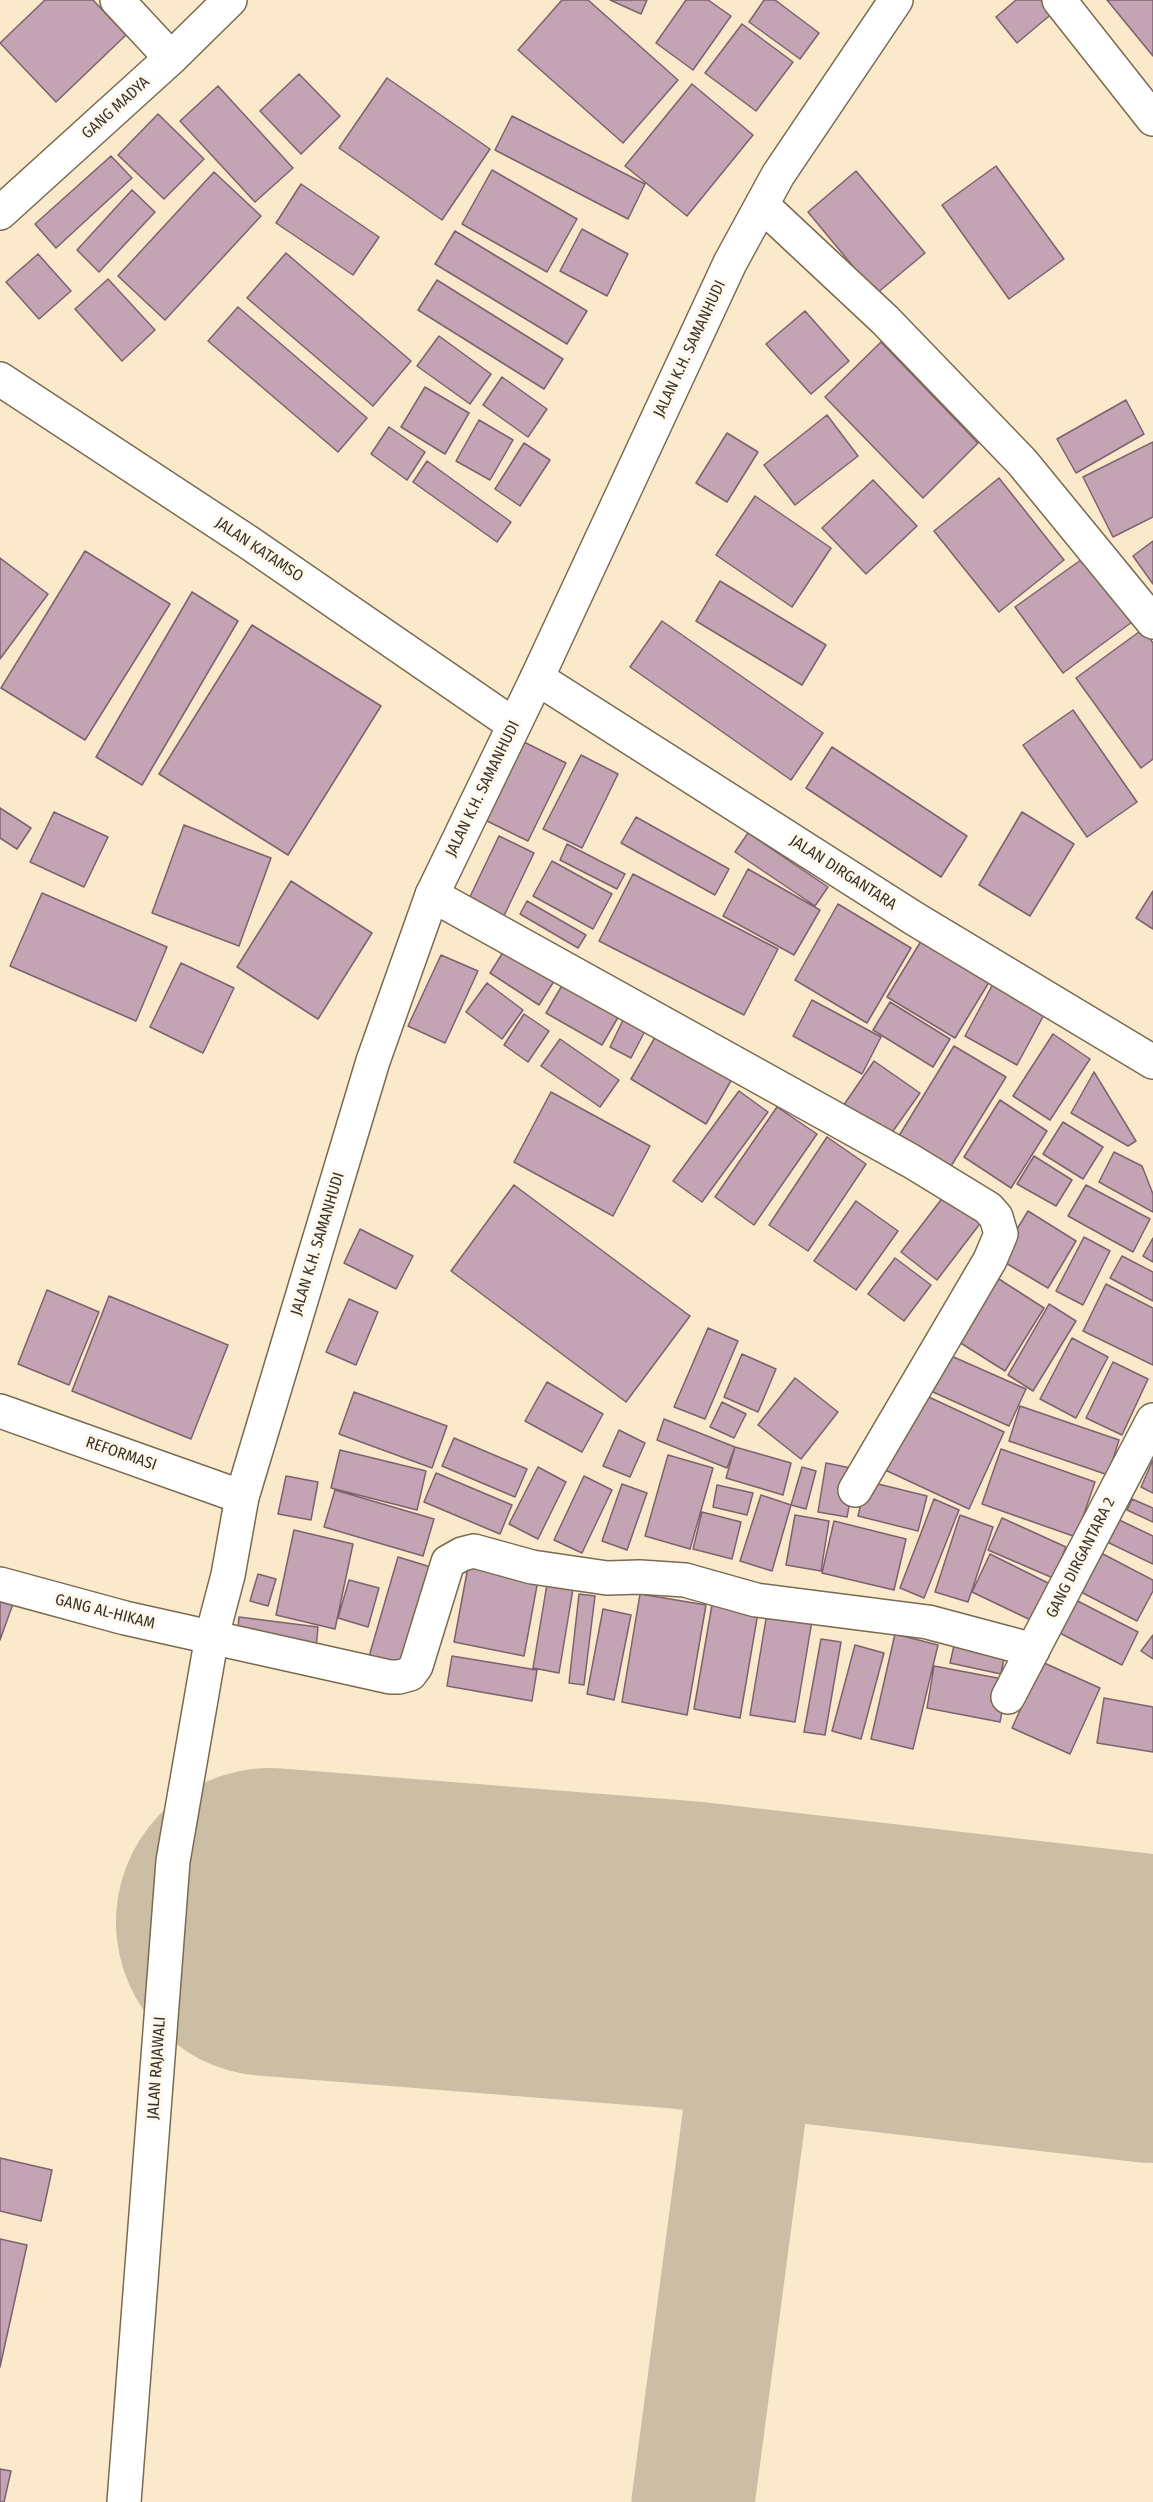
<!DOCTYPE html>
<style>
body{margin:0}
canvas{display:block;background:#faeacb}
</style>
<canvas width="1153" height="2502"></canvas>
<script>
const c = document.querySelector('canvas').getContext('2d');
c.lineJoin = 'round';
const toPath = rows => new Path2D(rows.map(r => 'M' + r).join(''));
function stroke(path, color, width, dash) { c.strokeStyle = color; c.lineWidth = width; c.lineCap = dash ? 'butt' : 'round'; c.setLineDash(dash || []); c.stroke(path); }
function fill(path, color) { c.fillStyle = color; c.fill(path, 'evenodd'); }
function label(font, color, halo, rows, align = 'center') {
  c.font = font + ' "Fira Sans Condensed",sans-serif'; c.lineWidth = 6; c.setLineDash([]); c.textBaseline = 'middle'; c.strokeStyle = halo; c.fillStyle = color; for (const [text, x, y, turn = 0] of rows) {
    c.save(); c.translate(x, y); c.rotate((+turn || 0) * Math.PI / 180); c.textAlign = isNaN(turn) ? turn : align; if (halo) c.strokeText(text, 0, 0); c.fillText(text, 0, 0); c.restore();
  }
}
stroke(toPath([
 [685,1955,715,1976,735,1995,749,2021,753,2049],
 [693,2502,753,2049,772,2016,802,1988,835,1972]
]), '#ccbea4', 123);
stroke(toPath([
 [270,1922,685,1955,1153,2009]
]), '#ccbea4', 308);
const building = toPath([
 [45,0,93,0,126,35,56,102,0,43,45,0],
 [562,0,588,0,678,80,623,143,518,50,562,0],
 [610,0,647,0,641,14,610,0],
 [686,0,708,0,731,16,693,70,656,43,686,0],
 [764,0,775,0,819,33,800,59,749,22,764,0],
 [1016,0,1046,0,1055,11,1017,43,996,17,1016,0],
 [1107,0,1153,0,1153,56,1107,0],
 [742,24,793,62,756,111,705,73,742,24],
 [299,74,340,116,301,154,260,111,299,74],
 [387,78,490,149,442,220,339,148,387,78],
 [692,84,753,135,687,216,625,166,692,84],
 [218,86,293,168,255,202,180,121,218,86],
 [158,114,204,159,164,199,118,155,158,114],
 [512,116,645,184,628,219,495,150,512,116],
 [111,156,132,178,56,248,35,224,111,156],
 [996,166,1064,259,1009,299,942,205,996,166],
 [492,170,577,219,547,272,462,224,492,170],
 [856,171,925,253,876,294,808,212,856,171],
 [214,172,261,216,165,320,118,276,214,172],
 [301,184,379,237,353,275,276,223,301,184],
 [132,190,155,212,99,272,77,250,132,190],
 [582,229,628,254,607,296,560,271,582,229],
 [455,231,587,311,567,344,435,264,455,231],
 [286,253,411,361,373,406,247,298,286,253],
 [38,254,71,291,39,319,6,282,38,254],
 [108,279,155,330,122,361,75,309,108,279],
 [437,280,563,359,544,389,418,310,437,280],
 [238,307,367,418,338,452,208,341,238,307],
 [805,311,849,361,811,394,766,344,805,311],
 [439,336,491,374,470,404,417,366,439,336],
 [881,342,978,443,923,498,825,397,881,342],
 [502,377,547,409,528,437,483,405,502,377],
 [425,387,469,413,445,454,401,427,425,387],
 [1126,400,1144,434,1076,473,1057,439,1126,400],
 [827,415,858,456,795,505,764,465,827,415],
 [479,420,513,440,490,480,456,461,479,420],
 [389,427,425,452,407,480,371,454,389,427],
 [727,433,758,452,727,502,696,483,727,433],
 [1153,442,1153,517,1113,537,1083,477,1153,442],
 [524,443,550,460,520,506,495,489,524,443],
 [427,461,511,522,497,542,413,482,427,461],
 [999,478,1064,560,999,612,934,531,999,478],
 [873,480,917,526,866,574,822,528,873,480],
 [755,496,831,548,792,607,716,555,755,496],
 [1153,541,1153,584,1133,556,1153,541],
 [85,551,170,604,85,740,1,688,85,551],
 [1085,557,1132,622,1063,673,1015,607,1085,557],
 [0,558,48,594,0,659,0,558],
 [720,581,826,645,802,685,696,621,720,581],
 [192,592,238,621,142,785,96,757,192,592],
 [662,621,823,733,791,780,630,667,662,621],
 [252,625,381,706,288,855,159,774,252,625],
 [1143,629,1153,643,1153,759,1141,768,1076,678,1143,629],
 [1073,710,1137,802,1087,837,1023,745,1073,710],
 [524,742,566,763,528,841,485,820,524,742],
 [832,747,967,836,941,877,806,788,832,747],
 [581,755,618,774,582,848,543,829,581,755],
 [0,808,31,828,17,849,0,838,0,808],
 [54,812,108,837,84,887,30,862,54,812],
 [1022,812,1074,844,1030,916,979,885,1022,812],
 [636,817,729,869,715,895,621,843,636,817],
 [184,825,271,858,239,946,152,913,184,825],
 [748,833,828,887,815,906,735,852,748,833],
 [499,836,534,853,501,922,466,905,499,836],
 [567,844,625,874,617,889,560,860,567,844],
 [552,861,612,894,593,929,533,896,552,861],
 [748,869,820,910,794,955,723,916,748,869],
 [633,874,778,949,744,1015,599,941,633,874],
 [291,881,372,933,318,1019,237,967,291,881],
 [1153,891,1153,929,1136,918,1153,891],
 [42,893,167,947,136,1021,10,966,42,893],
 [527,901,586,935,578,948,520,914,527,901],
 [838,904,911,948,867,1023,795,980,838,904],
 [926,933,994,974,955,1038,887,997,926,933],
 [507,946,556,978,539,1005,490,973,507,946],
 [441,955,478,971,445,1043,408,1026,441,955],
 [181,963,234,988,203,1053,150,1027,181,963],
 [564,982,620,1014,602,1045,546,1013,564,982],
 [994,982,1046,1011,1017,1065,965,1036,994,982],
 [487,983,523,1010,502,1039,466,1012,487,983],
 [812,1000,881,1037,862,1074,793,1036,812,1000],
 [890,1002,950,1039,933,1067,873,1030,890,1002],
 [524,1014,549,1031,528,1062,504,1045,524,1014],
 [625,1016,647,1027,631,1058,610,1047,625,1016],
 [657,1034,732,1079,706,1124,631,1079,657,1034],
 [1053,1034,1090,1059,1050,1120,1013,1096,1053,1034],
 [560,1039,619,1080,600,1107,541,1066,560,1039],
 [954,1046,1006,1077,948,1171,897,1139,954,1046],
 [874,1061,920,1093,888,1138,843,1106,874,1061],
 [1094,1072,1136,1141,1128,1146,1071,1113,1094,1072],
 [739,1091,768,1112,702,1202,673,1181,739,1091],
 [551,1092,650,1146,613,1216,514,1162,551,1092],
 [1000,1100,1047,1131,1011,1188,964,1157,1000,1100],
 [777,1107,817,1134,754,1225,715,1197,777,1107],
 [1063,1122,1103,1147,1083,1179,1043,1154,1063,1122],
 [827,1137,866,1164,808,1251,769,1225,827,1137],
 [1114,1152,1142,1166,1153,1194,1153,1212,1099,1182,1114,1152],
 [1034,1156,1072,1180,1056,1206,1017,1184,1034,1156],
 [514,1185,690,1316,626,1402,451,1271,514,1185],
 [1086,1185,1150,1219,1133,1252,1068,1216,1086,1185],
 [947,1192,982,1221,937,1280,901,1252,947,1192],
 [856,1201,898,1231,856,1290,814,1261,856,1201],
 [1028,1211,1076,1241,1048,1288,999,1259,1028,1211],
 [360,1229,413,1256,396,1289,344,1263,360,1229],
 [1084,1237,1110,1251,1083,1305,1056,1291,1084,1237],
 [1153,1238,1153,1262,1143,1256,1153,1238],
 [1122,1256,1153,1272,1153,1301,1110,1278,1122,1256],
 [895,1258,931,1285,904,1321,868,1294,895,1258],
 [988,1272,1044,1308,1005,1371,948,1335,988,1272],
 [1106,1284,1153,1308,1153,1365,1083,1331,1106,1284],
 [47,1290,99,1312,69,1385,18,1364,47,1290],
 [109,1296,228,1345,191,1439,72,1391,109,1296],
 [349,1299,378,1312,356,1365,326,1352,349,1299],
 [1049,1304,1076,1321,1033,1391,1008,1375,1049,1304],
 [708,1328,738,1341,705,1419,674,1407,708,1328],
 [1072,1338,1108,1357,1076,1418,1040,1399,1072,1338],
 [940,1351,1026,1389,1009,1426,924,1388,940,1351],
 [742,1354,776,1369,758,1412,724,1397,742,1354],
 [1113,1362,1148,1379,1122,1435,1086,1418,1113,1362],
 [795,1378,838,1412,801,1459,758,1425,795,1378],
 [547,1382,603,1414,582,1452,525,1421,547,1382],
 [354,1392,447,1426,432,1468,339,1434,354,1392],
 [918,1392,1004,1432,969,1509,883,1469,918,1392],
 [722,1402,746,1414,734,1438,710,1427,722,1402],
 [1020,1406,1119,1440,1108,1475,1009,1441,1020,1406],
 [664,1419,735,1447,727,1468,657,1440,664,1419],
 [619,1430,645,1443,630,1477,603,1466,619,1430],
 [454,1438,527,1469,515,1497,442,1466,454,1438],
 [735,1447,791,1463,783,1495,726,1478,735,1447],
 [1001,1449,1095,1482,1076,1537,982,1504,1001,1449],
 [340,1450,426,1471,417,1510,331,1488,340,1450],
 [668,1455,713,1468,690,1549,645,1536,668,1455],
 [1153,1460,1153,1493,1141,1487,1153,1460],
 [826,1463,856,1469,847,1517,818,1512,826,1463],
 [538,1467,566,1482,538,1539,509,1524,538,1467],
 [802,1467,816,1471,806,1509,791,1505,802,1467],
 [436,1473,512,1505,500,1534,424,1502,436,1473],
 [286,1476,318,1482,311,1520,278,1514,286,1476],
 [584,1476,612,1490,582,1553,554,1540,584,1476],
 [866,1481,927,1496,918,1531,858,1516,866,1481],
 [622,1484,647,1493,627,1550,602,1541,622,1484],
 [717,1485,753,1493,747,1515,713,1507,717,1485],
 [335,1490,434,1519,423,1556,324,1527,335,1490],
 [761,1495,791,1505,772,1571,740,1561,761,1495],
 [934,1499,959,1510,924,1598,900,1588,934,1499],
 [1132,1499,1153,1508,1153,1522,1127,1510,1132,1499],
 [702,1512,741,1522,732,1559,693,1549,702,1512],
 [795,1515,829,1521,821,1571,786,1565,795,1515],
 [960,1515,993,1527,968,1602,935,1592,960,1515],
 [1113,1517,1153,1536,1153,1564,1101,1539,1113,1517],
 [1002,1518,1066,1547,1053,1578,988,1550,1002,1518],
 [834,1521,906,1539,894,1590,822,1573,834,1521],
 [294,1530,353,1544,335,1629,276,1615,294,1530],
 [1101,1553,1153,1580,1153,1591,1137,1621,1081,1592,1101,1553],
 [990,1554,1056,1587,1039,1624,972,1592,990,1554],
 [398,1557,434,1568,404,1671,368,1660,398,1557],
 [468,1567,538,1580,524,1656,454,1642,468,1567],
 [258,1574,276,1579,268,1606,250,1601,258,1574],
 [349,1580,379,1588,368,1627,338,1618,349,1580],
 [547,1584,573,1589,559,1673,533,1668,547,1584],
 [579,1594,595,1596,584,1685,569,1683,579,1594],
 [640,1594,706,1605,687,1715,622,1702,640,1594],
 [0,1596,14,1601,0,1640,0,1596],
 [1068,1596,1138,1632,1122,1665,1052,1629,1068,1596],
 [713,1599,759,1607,740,1718,694,1709,713,1599],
 [603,1609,631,1615,614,1700,587,1694,603,1609],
 [767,1613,812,1621,795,1722,750,1715,767,1613],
 [239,1617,318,1627,316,1648,237,1639,239,1617],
 [895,1634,938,1645,913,1749,871,1739,895,1634],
 [1153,1635,1153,1659,1141,1651,1153,1635],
 [956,1637,1006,1648,1001,1674,950,1663,956,1637],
 [821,1639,841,1642,825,1735,804,1732,821,1639],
 [855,1645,884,1653,861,1739,832,1731,855,1645],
 [452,1656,537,1670,532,1701,447,1686,452,1656],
 [1042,1662,1100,1688,1070,1754,1012,1728,1042,1662],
 [934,1666,1008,1680,1000,1722,927,1708,934,1666],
 [1104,1698,1153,1707,1153,1752,1097,1743,1104,1698],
 [0,2158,52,2170,41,2221,0,2211,0,2158],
 [0,2239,27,2245,0,2367,0,2239],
 [0,2469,11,2471,4,2502,0,2502,0,2469]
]);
fill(building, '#c4a4b4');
stroke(building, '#7e616f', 1.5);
const minor = toPath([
 [117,0,171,58],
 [1059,0,1153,119],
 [762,205,885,320,1022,462,1153,622],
 [0,213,171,58,230,0],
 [0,379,248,542,514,725],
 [537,678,915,919,1153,1062],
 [432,895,911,1161,988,1208,996,1217,1001,1234,990,1260,855,1490],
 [0,1411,242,1497],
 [0,1584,125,1618,390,1677,399,1677,410,1674,416,1666,448,1562,462,1554,474,1551,532,1567,607,1578,640,1577,685,1580,756,1600,928,1622,1033,1650],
 [1008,1697,1153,1420]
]);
const tertiary = toPath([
 [124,2502,173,1861,212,1636,228,1575,242,1497,373,1061,432,895,537,678,730,263,778,175,896,0]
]);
stroke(minor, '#796a50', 36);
stroke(tertiary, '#796a50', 36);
stroke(minor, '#fff', 33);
stroke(tertiary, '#fff', 33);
label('16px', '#3a3328', '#fff8ec', [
 ["GANG MADYA",116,108,-42],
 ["JALAN K.H. SAMANHUDI",690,349,-65],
 ["JALAN KATAMSO",259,550,34],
 ["JALAN K.H. SAMANHUDI",483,789,-64],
 ["JALAN DIRGANTARA",843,873,33],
 ["JALAN K.H. SAMANHUDI",318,1244,-73],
 ["REFORMASI",121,1454,19],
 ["GANG DIRGANTARA 2",1081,1558,-63],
 ["GANG AL-HIKAM",105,1612,14],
 ["JALAN RAJAWALI",157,2068,-86]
]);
</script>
